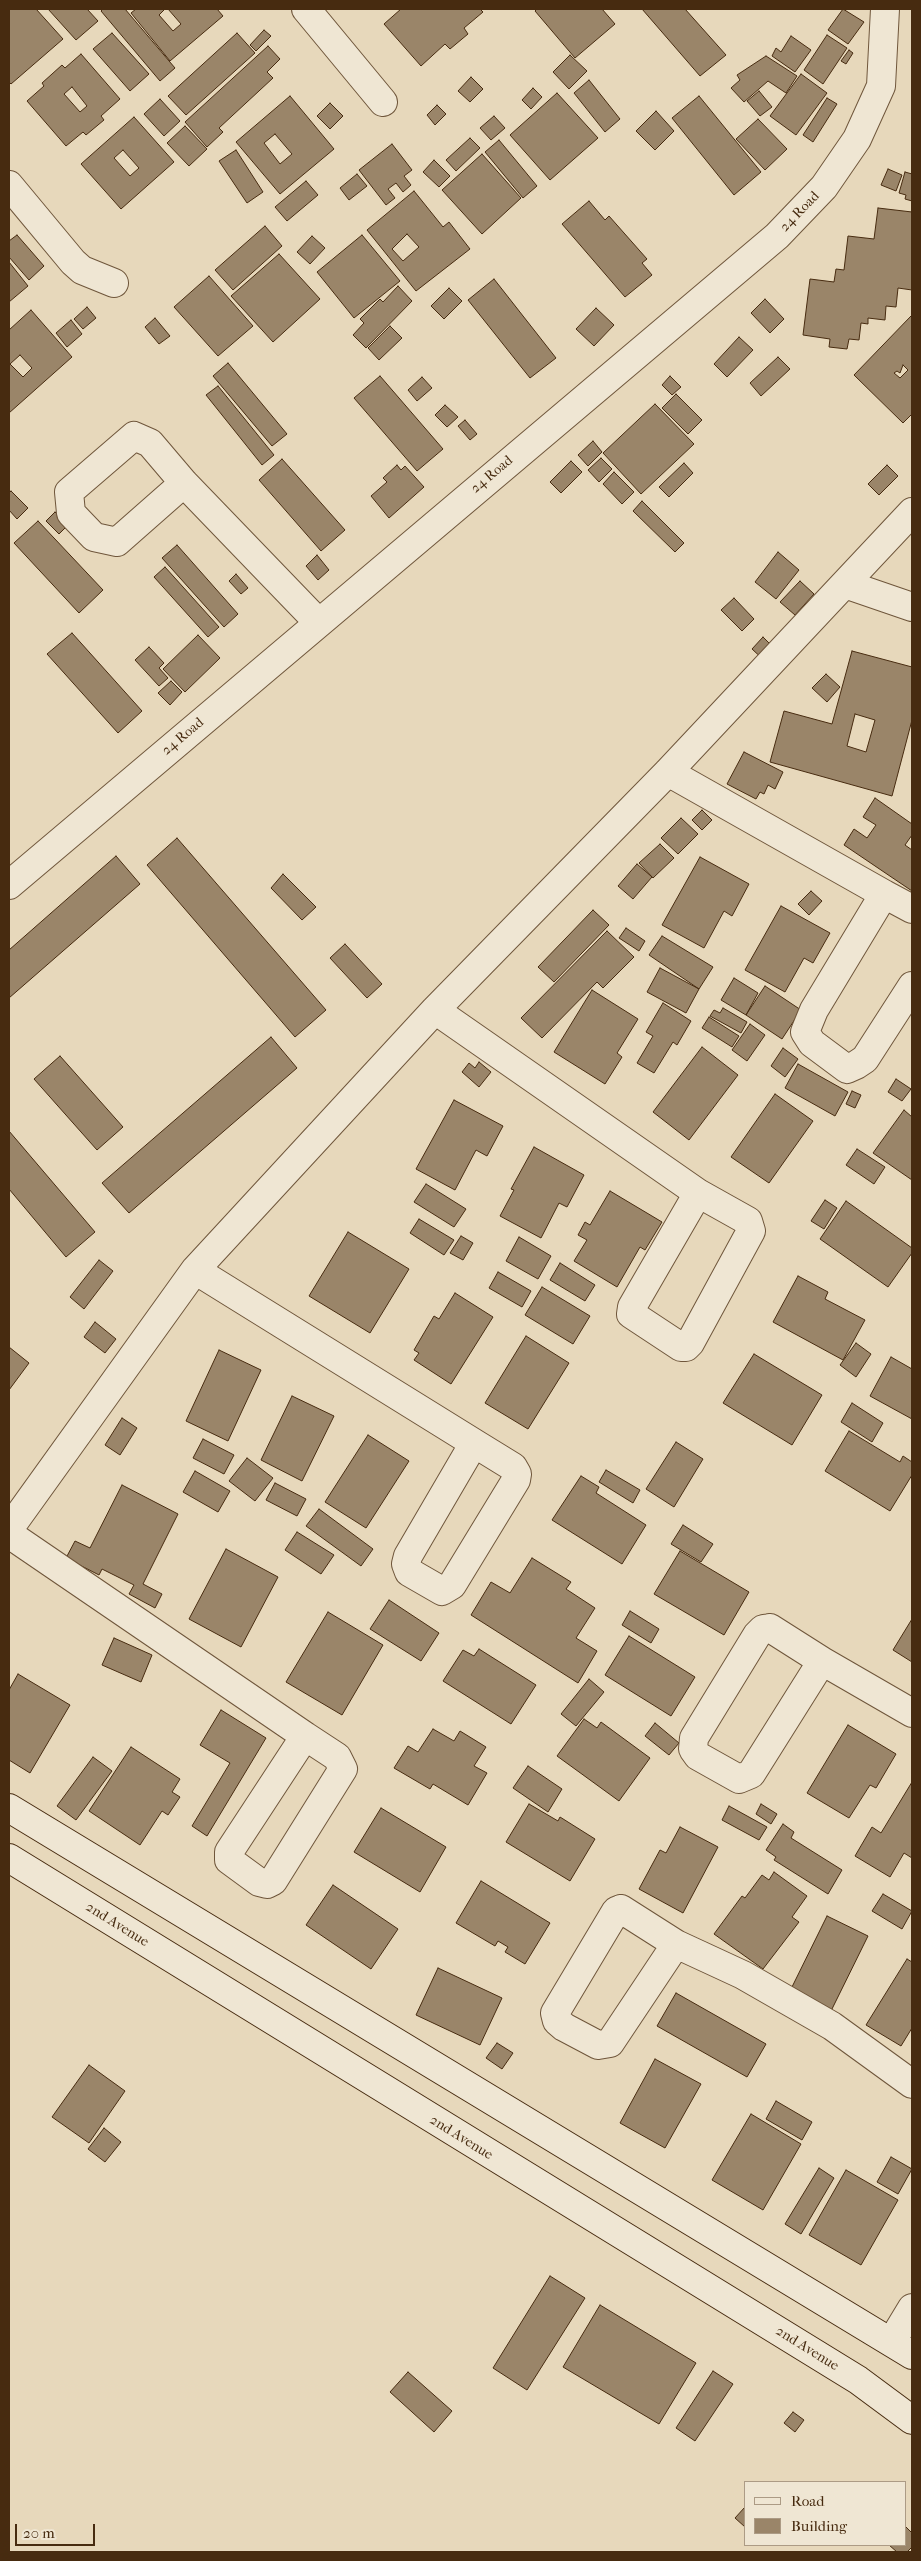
<!DOCTYPE html>
<style>
body{margin:0}
#map{position:relative;width:921px;height:2561px;overflow:hidden;background:#e7d8bb;font-family:"IM FELL French Canon",serif}
canvas{display:block}
.frame{position:absolute;inset:0;border:10px solid #472b10;pointer-events:none}
.legend{position:absolute;left:744px;top:2481px;width:162px;height:65px;box-sizing:border-box;background:#efe6d3;border:1px solid #ac9b85;margin:0;padding:6px 9px;list-style:none;font-size:15px;color:#472b10}
.legend li{display:flex;align-items:center;gap:10px;height:25px}
.legend b{width:25px;border:1px solid #ac9b85}
.scale{position:absolute;left:15px;top:2524px;width:80px;height:22px;box-sizing:border-box;border:2px solid #472b10;border-top:0;padding-left:6px;font-size:15px;line-height:18px;white-space:nowrap;color:#472b10;-webkit-text-stroke:4px #efe6d3;paint-order:stroke}
</style>
<div id="map">
<canvas width="921" height="2561"></canvas>
<div class="frame"></div>
<ul class="legend">
<li><b style="height:6px;background:#efe6d3"></b>Road</li>
<li><b style="height:14px;background:#9a8569"></b>Building</li>
</ul>
<div class="scale">20 m</div>
</div>
<script>
const c = document.querySelector('canvas').getContext('2d');
c.lineJoin = 'round';
function fill(path, color) { c.fillStyle = color; c.fill(path, 'evenodd'); }
const toPath = rows => new Path2D(rows.map(r => 'M' + r).join(''));
function stroke(path, color, width, dash) { c.strokeStyle = color; c.lineWidth = width; c.lineCap = dash ? 'butt' : 'round'; c.setLineDash(dash || []); c.stroke(path); }
function label(font, color, halo, rows, align = 'center') {
  c.font = font + ' "IM FELL French Canon",serif'; c.lineWidth = 4.5; c.setLineDash([]); c.textBaseline = 'middle'; c.strokeStyle = halo; c.fillStyle = color; for (const [text, x, y, turn = 0] of rows) {
    c.save(); c.translate(x, y); c.rotate((+turn || 0) * Math.PI / 180); c.textAlign = isNaN(turn) ? turn : align; if (halo) c.strokeText(text, 0, 0); c.fillText(text, 0, 0); c.restore();
  }
}
const building = toPath([
 [9,9,36,9,63,39,11,84,9,82,9,9],
 [48,9,87,9,98,21,76,40,48,9],
 [103,9,125,9,175,68,160,81,101,11,103,9],
 [136,9,165,9,159,15,173,31,181,24,168,9,217,9,223,16,170,61,131,13,136,9],
 [401,9,480,9,483,12,464,28,468,34,450,49,445,44,421,66,384,24,401,9],
 [537,9,602,9,615,24,575,58,535,11,537,9],
 [642,9,685,9,726,55,700,76,642,9],
 [843,9,864,22,848,44,828,30,843,9],
 [264,30,271,36,256,51,250,45,264,30],
 [112,33,149,74,130,91,93,49,112,33],
 [237,33,255,53,186,115,168,96,237,33],
 [827,35,847,48,823,84,804,70,827,35],
 [791,36,811,50,795,72,772,56,776,48,781,52,791,36],
 [268,46,280,59,267,72,273,78,219,128,223,132,207,147,185,122,268,46],
 [849,50,853,53,846,64,841,61,849,50],
 [81,54,120,99,101,116,104,120,86,135,83,132,66,146,27,101,44,86,42,83,62,65,65,68,81,54],
 [72,87,87,106,80,112,64,94,72,87],
 [570,55,587,71,569,89,553,72,570,55],
 [766,56,797,76,786,93,768,81,744,102,731,88,740,80,737,75,766,56],
 [801,74,827,93,796,135,770,116,801,74],
 [471,77,483,89,470,102,458,91,471,77],
 [589,80,620,119,605,132,574,93,589,80],
 [533,88,542,97,531,109,522,100,533,88],
 [759,91,772,107,760,116,747,101,759,91],
 [557,93,598,138,550,180,510,135,557,93],
 [290,96,334,149,280,194,236,142,290,96],
 [275,134,292,154,280,164,264,143,275,134],
 [699,96,761,172,734,195,672,118,699,96],
 [827,98,837,104,813,142,803,135,827,98],
 [160,99,180,121,164,136,144,114,160,99],
 [330,103,343,116,330,129,317,116,330,103],
 [437,105,446,114,435,125,427,115,437,105],
 [656,111,674,131,655,150,636,131,656,111],
 [494,116,505,128,491,140,480,128,494,116],
 [134,117,174,162,121,209,81,164,134,117],
 [123,150,139,168,130,176,114,158,123,150],
 [758,119,787,149,765,170,736,139,758,119],
 [185,126,207,149,189,166,167,143,185,126],
 [470,138,480,148,456,171,446,160,470,138],
 [499,140,537,186,523,198,485,152,499,140],
 [392,144,412,170,404,176,411,185,403,192,396,183,388,189,395,198,386,205,359,170,392,144],
 [236,150,263,192,247,203,219,161,236,150],
 [482,154,521,198,482,234,442,190,482,154],
 [434,160,450,176,439,187,423,172,434,160],
 [888,169,902,175,896,191,881,185,888,169],
 [905,172,912,174,912,201,905,199,906,195,899,193,905,172],
 [357,174,367,186,349,200,340,188,357,174],
 [306,181,318,195,287,221,275,207,306,181],
 [414,191,443,227,449,222,470,249,416,291,367,230,414,191],
 [407,234,419,247,403,261,392,249,407,234],
 [589,201,605,220,609,216,647,259,642,263,652,275,625,297,562,224,589,201],
 [878,208,912,212,912,290,898,288,896,307,886,306,885,320,868,318,868,324,861,323,859,340,849,339,847,349,829,347,830,339,803,335,810,279,834,282,836,269,844,270,848,236,874,239,878,208],
 [265,226,282,246,233,290,215,270,265,226],
 [17,235,44,266,29,280,9,257,9,241,17,235],
 [362,235,400,281,354,318,317,272,362,235],
 [312,236,325,248,310,264,297,252,312,236],
 [279,254,320,299,273,342,231,296,279,254],
 [9,262,28,286,9,302,9,262],
 [209,276,253,326,218,356,174,307,209,276],
 [494,279,556,358,530,378,468,300,494,279],
 [398,286,412,301,366,348,353,335,364,323,360,319,380,299,383,302,398,286],
 [449,288,462,301,444,319,431,306,449,288],
 [765,299,784,319,770,333,751,313,765,299],
 [87,307,96,318,83,329,74,319,87,307],
 [596,308,614,325,594,346,576,329,596,308],
 [31,310,72,357,9,413,9,330,31,310],
 [20,355,32,368,23,377,10,364,20,355],
 [912,315,912,414,903,423,854,375,912,315],
 [903,365,908,370,900,378,894,373,897,371,900,373,903,365],
 [155,318,170,336,159,344,145,327,155,318],
 [71,320,82,334,67,347,56,333,71,320],
 [390,326,402,338,379,360,368,348,390,326],
 [739,337,753,350,727,377,714,364,739,337],
 [778,357,790,369,761,396,750,383,778,357],
 [228,363,287,434,272,446,213,376,228,363],
 [380,376,443,449,417,471,354,398,380,376],
 [670,376,681,387,672,395,662,385,670,376],
 [422,377,432,388,417,401,408,390,422,377],
 [218,386,274,455,262,465,206,395,218,386],
 [676,394,702,420,688,434,662,408,676,394],
 [655,404,694,444,641,494,603,453,655,404],
 [445,405,458,417,447,427,435,415,445,405],
 [465,420,477,434,470,440,458,426,465,420],
 [593,441,602,452,588,466,578,455,593,441],
 [601,458,612,469,599,482,588,470,601,458],
 [282,459,345,530,321,551,259,480,282,459],
 [571,461,582,472,561,493,550,482,571,461],
 [684,463,693,473,669,497,659,487,684,463],
 [397,465,401,470,405,466,424,487,389,518,371,496,387,482,383,478,397,465],
 [887,465,898,476,879,495,868,484,887,465],
 [614,472,634,492,622,504,603,484,614,472],
 [11,491,28,508,17,519,9,510,9,493,11,491],
 [642,501,684,543,675,552,633,511,642,501],
 [55,512,68,525,59,534,46,521,55,512],
 [38,521,103,590,79,613,14,543,38,521],
 [177,545,238,614,224,627,162,558,177,545],
 [778,552,799,570,776,599,755,582,778,552],
 [317,555,329,570,318,580,306,566,317,555],
 [165,567,219,627,208,637,154,577,165,567],
 [236,574,248,588,241,594,229,581,236,574],
 [800,581,814,594,795,615,780,602,800,581],
 [734,598,754,619,742,631,721,610,734,598],
 [72,633,142,711,118,733,47,654,72,633],
 [198,635,220,658,185,692,163,669,198,635],
 [763,637,777,651,766,662,752,649,763,637],
 [149,647,164,663,159,668,168,678,159,686,135,660,149,647],
 [852,651,912,667,912,720,892,796,770,762,784,711,832,724,852,651],
 [855,714,875,720,866,752,847,746,855,714],
 [826,674,840,687,827,702,812,688,826,674],
 [171,681,182,692,170,705,158,693,171,681],
 [744,752,783,772,775,789,768,785,764,794,760,792,756,799,727,784,744,752],
 [875,798,912,824,912,835,905,845,912,850,912,891,844,845,854,829,867,838,876,825,863,817,875,798],
 [702,810,712,820,702,830,692,820,702,810],
 [681,818,698,834,678,854,661,838,681,818],
 [177,838,326,1010,295,1037,147,865,177,838],
 [660,844,674,858,653,878,639,863,660,844],
 [116,856,140,884,9,998,9,950,116,856],
 [700,857,749,884,732,916,724,911,704,948,662,925,700,857],
 [637,864,652,877,633,899,618,886,637,864],
 [283,874,316,907,302,920,271,888,283,874],
 [811,891,822,901,809,915,798,904,811,891],
 [781,906,830,933,813,963,804,958,785,992,745,970,781,906],
 [593,910,609,925,554,982,538,967,593,910],
 [626,928,645,941,639,951,619,938,626,928],
 [607,931,634,957,603,988,597,982,542,1038,521,1018,607,931],
 [662,936,713,967,699,989,649,955,662,936],
 [345,944,382,984,367,998,330,958,345,944],
 [660,968,699,989,686,1013,647,992,660,968],
 [734,978,758,993,746,1015,721,1000,734,978],
 [765,986,801,1010,782,1039,746,1015,765,986],
 [592,990,638,1019,617,1053,622,1057,605,1084,554,1052,592,990],
 [663,1003,691,1021,677,1045,673,1042,654,1073,637,1063,653,1036,646,1032,663,1003],
 [723,1008,747,1022,741,1033,710,1016,714,1010,720,1013,723,1008],
 [709,1017,739,1036,732,1047,702,1028,709,1017],
 [750,1024,765,1035,747,1061,732,1050,750,1024],
 [271,1037,297,1068,129,1213,102,1183,271,1037],
 [702,1047,738,1075,689,1140,653,1112,702,1047],
 [783,1048,798,1059,785,1077,771,1066,783,1048],
 [60,1056,123,1127,97,1150,34,1079,60,1056],
 [479,1062,491,1072,479,1087,462,1072,469,1063,475,1068,479,1062],
 [798,1064,848,1092,835,1116,785,1088,798,1064],
 [896,1079,911,1089,902,1101,888,1092,896,1079],
 [852,1091,861,1095,855,1108,846,1104,852,1091],
 [775,1094,813,1121,769,1183,731,1157,775,1094],
 [454,1100,503,1126,487,1156,476,1150,455,1190,416,1169,454,1100],
 [904,1110,912,1117,912,1180,873,1153,904,1110],
 [9,1131,95,1232,66,1257,9,1189,9,1131],
 [534,1147,584,1175,567,1207,559,1203,541,1238,500,1216,514,1190,511,1189,534,1147],
 [857,1149,885,1167,874,1184,846,1165,857,1149],
 [426,1184,466,1209,454,1227,414,1202,426,1184],
 [610,1191,662,1222,645,1250,640,1247,617,1287,574,1261,587,1240,578,1235,585,1222,590,1225,610,1191],
 [825,1200,837,1208,824,1229,811,1221,825,1200],
 [846,1201,912,1248,912,1253,888,1287,820,1239,846,1201],
 [419,1219,454,1240,444,1255,410,1233,419,1219],
 [348,1232,409,1269,370,1333,309,1296,348,1232],
 [461,1236,473,1243,463,1260,450,1253,461,1236],
 [519,1237,551,1256,538,1279,506,1261,519,1237],
 [99,1260,113,1271,84,1309,70,1297,99,1260],
 [560,1263,595,1285,585,1301,550,1280,560,1263],
 [498,1272,531,1291,522,1307,489,1288,498,1272],
 [798,1276,828,1292,825,1299,865,1320,843,1360,773,1322,798,1276],
 [542,1287,590,1316,573,1344,525,1315,542,1287],
 [455,1293,493,1317,451,1384,414,1360,419,1353,414,1350,434,1316,439,1319,455,1293],
 [95,1322,116,1339,105,1353,84,1337,95,1322],
 [526,1336,569,1363,528,1429,485,1403,526,1336],
 [856,1343,871,1354,856,1377,840,1365,856,1343],
 [9,1347,29,1363,9,1390,9,1347],
 [219,1350,261,1370,228,1441,186,1421,219,1350],
 [754,1354,822,1395,792,1445,723,1403,754,1354],
 [891,1357,912,1369,912,1419,870,1396,891,1357],
 [292,1396,334,1416,302,1481,261,1460,292,1396],
 [852,1403,883,1423,872,1442,841,1422,852,1403],
 [122,1418,137,1428,120,1455,105,1445,122,1418],
 [849,1431,900,1462,903,1456,912,1462,912,1475,890,1511,825,1471,849,1431],
 [368,1435,409,1461,366,1528,325,1502,368,1435],
 [203,1439,234,1455,224,1474,193,1458,203,1439],
 [676,1442,703,1459,674,1507,646,1489,676,1442],
 [247,1458,273,1478,255,1501,229,1481,247,1458],
 [606,1470,640,1490,633,1503,599,1482,606,1470],
 [195,1471,230,1491,218,1512,183,1492,195,1471],
 [581,1476,599,1487,596,1493,646,1525,622,1564,552,1520,581,1476],
 [275,1483,306,1499,297,1516,266,1500,275,1483],
 [122,1485,178,1514,143,1584,162,1594,155,1608,129,1594,134,1585,102,1569,99,1575,66,1558,75,1541,90,1548,122,1485],
 [319,1509,373,1549,361,1566,306,1526,319,1509],
 [683,1525,713,1544,701,1562,671,1544,683,1525],
 [297,1532,334,1555,321,1574,285,1550,297,1532],
 [226,1549,278,1577,241,1647,189,1619,226,1549],
 [680,1551,749,1592,724,1635,654,1594,680,1551],
 [532,1558,571,1582,566,1589,595,1608,576,1638,597,1651,578,1683,471,1615,491,1582,510,1593,532,1558],
 [389,1600,439,1633,421,1661,370,1629,389,1600],
 [630,1611,659,1629,651,1643,622,1625,630,1611],
 [328,1612,383,1645,342,1715,286,1682,328,1612],
 [912,1619,912,1662,893,1650,912,1619],
 [629,1636,695,1677,671,1716,605,1675,629,1636],
 [114,1638,152,1655,141,1682,102,1665,114,1638],
 [479,1649,536,1685,511,1724,443,1681,463,1650,474,1656,479,1649],
 [18,1674,70,1705,30,1773,9,1760,9,1690,18,1674],
 [589,1679,604,1692,576,1726,561,1714,589,1679],
 [221,1710,266,1738,207,1836,192,1826,230,1763,200,1745,221,1710],
 [584,1719,597,1728,601,1722,650,1758,619,1801,557,1756,584,1719],
 [655,1723,679,1743,669,1755,645,1736,655,1723],
 [848,1725,896,1754,876,1788,870,1785,849,1818,807,1793,848,1725],
 [433,1729,454,1741,460,1731,486,1747,474,1766,487,1773,468,1805,433,1784,430,1789,394,1768,408,1746,418,1752,433,1729],
 [131,1747,180,1779,172,1792,180,1797,168,1815,162,1811,140,1845,89,1811,131,1747],
 [93,1757,112,1771,76,1820,57,1806,93,1757],
 [528,1766,562,1789,548,1812,513,1788,528,1766],
 [912,1782,912,1858,904,1853,890,1877,855,1856,872,1827,881,1833,912,1782],
 [529,1804,558,1821,560,1817,595,1839,570,1881,506,1842,529,1804],
 [761,1804,777,1814,771,1824,756,1814,761,1804],
 [729,1806,767,1827,759,1840,722,1820,729,1806],
 [381,1808,446,1847,420,1892,354,1852,381,1808],
 [783,1824,794,1832,791,1838,842,1870,828,1894,774,1860,776,1857,766,1850,783,1824],
 [680,1827,718,1847,683,1913,639,1889,660,1850,666,1853,680,1827],
 [774,1872,807,1896,792,1917,799,1922,763,1969,714,1934,742,1896,745,1898,762,1875,769,1880,774,1872],
 [481,1881,550,1923,525,1964,505,1952,508,1947,498,1941,495,1946,456,1923,481,1881],
 [333,1885,398,1929,371,1969,306,1925,333,1885],
 [883,1894,912,1911,902,1929,872,1911,883,1894],
 [827,1916,868,1936,831,2011,790,1991,827,1916],
 [907,1959,912,1962,912,2028,901,2046,866,2025,907,1959],
 [438,1968,502,1998,480,2045,416,2015,438,1968],
 [676,1993,766,2044,747,2077,657,2026,676,1993],
 [497,2043,513,2053,502,2069,486,2058,497,2043],
 [655,2059,701,2084,665,2148,620,2123,655,2059],
 [89,2065,125,2091,89,2143,52,2117,89,2065],
 [776,2101,812,2122,802,2140,766,2119,776,2101],
 [751,2114,801,2144,763,2210,712,2180,751,2114],
 [104,2128,121,2142,105,2162,88,2149,104,2128],
 [891,2157,912,2169,898,2194,877,2182,891,2157],
 [819,2168,834,2178,801,2234,785,2224,819,2168],
 [846,2170,898,2200,861,2265,809,2235,846,2170],
 [550,2276,585,2298,527,2390,493,2368,550,2276],
 [600,2305,696,2363,659,2424,563,2367,600,2305],
 [713,2371,733,2384,695,2441,676,2428,713,2371],
 [408,2372,452,2411,434,2432,390,2392,408,2372],
 [793,2412,804,2420,795,2432,784,2423,793,2412],
 [745,2507,745,2527,735,2518,745,2507],
 [905,2526,912,2533,912,2547,907,2552,897,2552,889,2545,905,2545,905,2526]
]);
fill(building, '#9a8569');
stroke(building, '#472b10', 1);
const street = toPath([
 [306,9,383,102],
 [9,185,73,262,82,270,114,283],
 [184,483,117,542,94,537,71,513,69,492,134,436,150,443,184,483,318,622],
 [845,584,912,607],
 [668,772,884,894],
 [9,885,777,236,824,187,857,139,881,86,885,9],
 [912,909,884,894,814,1010,805,1032,812,1043,847,1069,856,1065,865,1059,912,986],
 [435,1010,698,1193],
 [698,1193,748,1221,751,1231,690,1343,686,1347,681,1347,631,1314,632,1307,698,1193],
 [195,1270,474,1443],
 [474,1443,513,1467,517,1474,516,1480,452,1585,442,1591,409,1572,406,1564,408,1556,474,1443],
 [9,1529,195,1270,435,1010,668,772,912,512],
 [9,1534,305,1736],
 [770,1628,822,1661,751,1774,739,1779,698,1756,693,1749,694,1738,757,1635,763,1629,770,1628],
 [822,1661,912,1713],
 [305,1736,337,1757,343,1769,273,1881,267,1884,259,1882,229,1860,229,1852,305,1736],
 [621,1909,676,1944,610,2043,598,2045,564,2027,557,2021,555,2013,616,1911,621,1909],
 [676,1944,743,1975,832,2026,912,2084],
 [892,2341,912,2308]
]);
const secondary = toPath([
 [9,1808,912,2355],
 [9,1858,858,2380,912,2420]
]);
stroke(street, '#6f563b', 30);
stroke(secondary, '#472b10', 30);
stroke(street, '#efe6d3', 28);
stroke(secondary, '#efe6d3', 28);
label('14px', '#472b10', '#efe6d3', [
 ["24 Road",800,212,-46],
 ["24 Road",492,475,-40],
 ["24 Road",183,737,-40],
 ["2nd Avenue",117,1925,32],
 ["2nd Avenue",461,2138,32],
 ["2nd Avenue",807,2349,32]
]);
</script>
